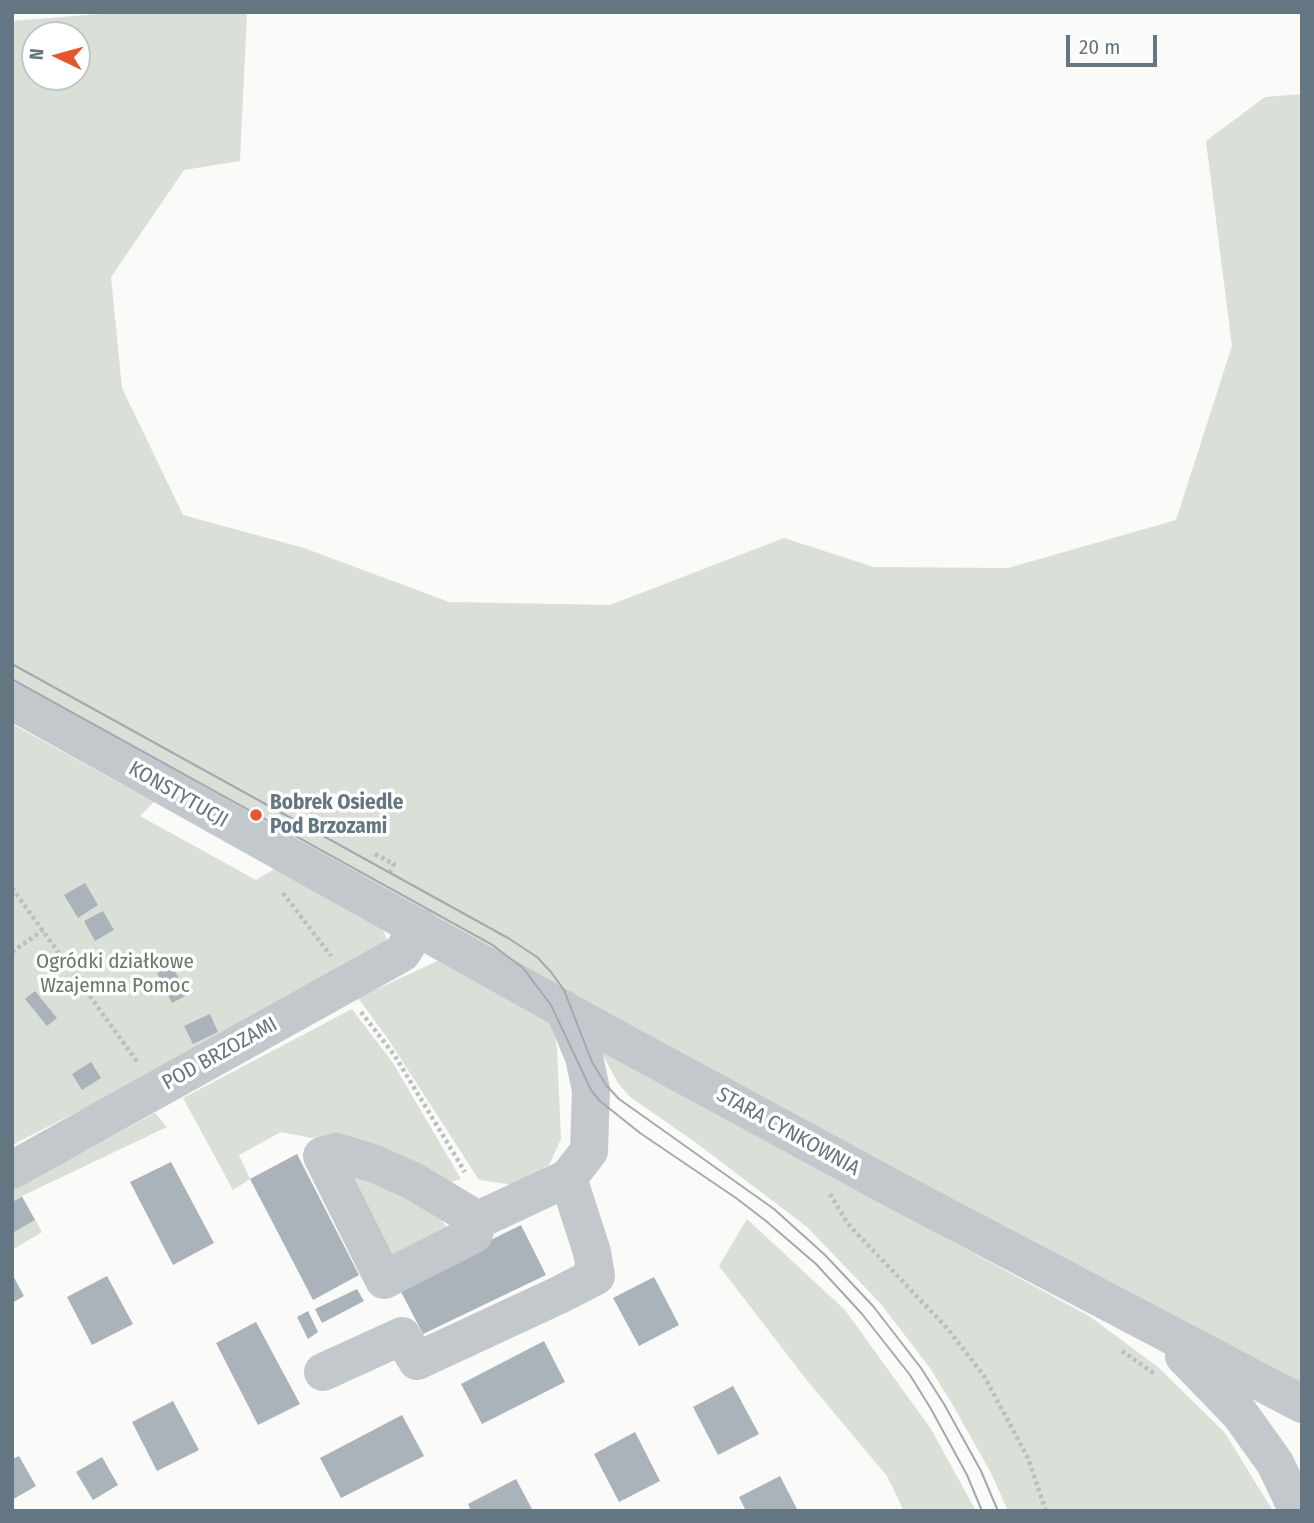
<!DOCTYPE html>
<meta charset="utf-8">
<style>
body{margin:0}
#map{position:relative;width:1314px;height:1523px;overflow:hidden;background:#fafaf8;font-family:"Fira Sans Condensed",sans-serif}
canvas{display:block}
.frame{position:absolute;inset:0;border:14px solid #657683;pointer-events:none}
.north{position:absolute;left:21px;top:21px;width:70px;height:70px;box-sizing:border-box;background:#fff;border:2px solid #c1c8cd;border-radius:50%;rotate:275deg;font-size:19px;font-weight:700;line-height:28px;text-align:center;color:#657683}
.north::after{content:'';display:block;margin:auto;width:24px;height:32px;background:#e4572e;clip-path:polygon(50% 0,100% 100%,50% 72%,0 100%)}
.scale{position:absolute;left:1066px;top:35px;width:91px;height:32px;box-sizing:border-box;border:4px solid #657683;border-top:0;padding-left:9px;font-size:21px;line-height:24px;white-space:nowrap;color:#657683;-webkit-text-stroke:5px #fff;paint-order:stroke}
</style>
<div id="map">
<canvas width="1314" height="1523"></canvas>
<div class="frame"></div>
<div class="north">N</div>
<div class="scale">20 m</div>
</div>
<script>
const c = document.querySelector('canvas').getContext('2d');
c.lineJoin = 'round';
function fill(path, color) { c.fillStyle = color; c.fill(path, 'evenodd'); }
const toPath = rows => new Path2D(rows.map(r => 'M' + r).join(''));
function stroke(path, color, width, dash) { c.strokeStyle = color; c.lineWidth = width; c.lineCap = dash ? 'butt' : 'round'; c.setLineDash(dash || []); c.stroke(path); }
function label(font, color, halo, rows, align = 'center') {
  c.font = font + ' "Fira Sans Condensed",sans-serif'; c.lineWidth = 7; c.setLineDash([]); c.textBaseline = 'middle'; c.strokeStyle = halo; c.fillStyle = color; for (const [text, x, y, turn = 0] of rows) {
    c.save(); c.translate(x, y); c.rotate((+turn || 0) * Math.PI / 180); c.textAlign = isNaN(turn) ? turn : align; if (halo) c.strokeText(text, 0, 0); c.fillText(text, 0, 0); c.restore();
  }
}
fill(toPath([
 [123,12,247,12,240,161,184,170,111,277,122,388,183,515,304,548,449,602,610,605,784,538,874,567,1008,568,1176,520,1232,346,1206,141,1265,97,1302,94,1302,1386,610,1018,263,819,12,685,12,21],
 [35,35,77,35,77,77,35,77],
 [12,724,154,802,140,816,256,880,276,868,382,928,387,939,378,959,12,1145],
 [439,960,552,1023,557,1048,561,1139,549,1165,515,1185,479,1180,388,1039,358,998],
 [352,1009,393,1063,461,1179,442,1185,374,1150,281,1132,239,1155,250,1179,233,1190,183,1098],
 [600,1050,1089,1316,1158,1367,1225,1433,1273,1511,1008,1511,990,1471,951,1402,930,1368,880,1303,807,1227,695,1142,630,1097,618,1083],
 [155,1113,167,1127,22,1196,42,1232,12,1250,12,1190],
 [353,1166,431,1204,447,1228,383,1266,340,1175],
 [747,1219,845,1310,931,1429,976,1511,904,1511,887,1476,809,1383,719,1266]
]), '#dadfd7');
fill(toPath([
 [85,883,98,905,78,918,64,895],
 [103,911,114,930,95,941,84,921],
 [172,965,187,995,172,1003,157,973],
 [35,991,57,1018,47,1026,25,999],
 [210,1014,218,1032,193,1044,184,1026],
 [91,1062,101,1078,82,1090,72,1074],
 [297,1154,359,1275,313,1300,250,1179],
 [171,1162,214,1243,173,1265,130,1182],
 [22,1197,35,1220,14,1232,12,1228,12,1202],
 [521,1225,546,1275,423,1334,398,1286],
 [12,1274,24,1296,12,1303],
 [107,1276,133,1324,92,1345,67,1297],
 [654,1277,679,1325,639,1346,613,1298],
 [357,1289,364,1301,322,1323,315,1309],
 [308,1311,318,1332,308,1339,297,1317],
 [256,1322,300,1404,258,1425,216,1343],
 [544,1341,565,1382,482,1424,461,1384],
 [733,1386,759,1434,718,1455,693,1407],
 [173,1401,199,1450,157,1471,132,1422],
 [402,1415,424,1456,341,1498,320,1458],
 [635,1432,660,1481,619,1502,594,1454],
 [19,1456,36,1486,12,1500,12,1459],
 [102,1457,118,1485,93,1500,76,1472],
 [780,1476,798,1511,746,1511,739,1497],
 [516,1479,533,1511,471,1511,468,1504]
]), '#aab3b9');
stroke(toPath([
 [375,854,394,864,389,874],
 [12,888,138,1063],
 [283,893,331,956],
 [12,952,43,930],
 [361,1012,395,1056,465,1172],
 [830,1194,848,1224,947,1328,984,1376,1028,1458,1046,1511],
 [1122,1351,1155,1374]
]), '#bbbfc2', 4.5, [3.5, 3.5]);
stroke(toPath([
 [12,701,595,1027,901,1193,1302,1404],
 [12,1170,402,953,418,927],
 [478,1220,474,1234,384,1280,322,1156,336,1152,375,1164,413,1181,478,1220,568,1178,589,1151,591,1090,584,1057,564,1009],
 [1184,1356,1240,1414,1275,1463,1298,1511],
 [323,1372,402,1336,417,1361,559,1295,596,1276,592,1252,568,1178]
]), '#c3c8cc', 38);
stroke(toPath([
 [12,664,508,938,537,957,551,972,564,990,592,1062,606,1085,619,1099,774,1209,825,1255,873,1306,921,1368,944,1404,981,1471,998,1511],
 [12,679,491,944,523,968,551,1005,591,1090,600,1101,640,1133,736,1198,766,1221,816,1264,862,1314,910,1375,931,1409,967,1475,982,1511]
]), '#a2aab0', 2);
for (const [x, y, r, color] of [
 [256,815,7,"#e4572e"]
]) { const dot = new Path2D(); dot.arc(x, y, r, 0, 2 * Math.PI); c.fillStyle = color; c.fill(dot); stroke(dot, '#fff', 2.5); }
label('21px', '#657683', '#fff', [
 ["KONSTYTUCJI",178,795,30],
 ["POD BRZOZAMI",220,1054,-29],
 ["STARA CYNKOWNIA",788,1132,29]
]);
label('bold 21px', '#657683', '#fff', [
 ["Bobrek Osiedle",270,803],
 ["Pod Brzozami",270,827]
], 'left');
label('21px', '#687a64', '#fff', [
 ["Ogródki działkowe",115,962],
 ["Wzajemna Pomoc",115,986]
]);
</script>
